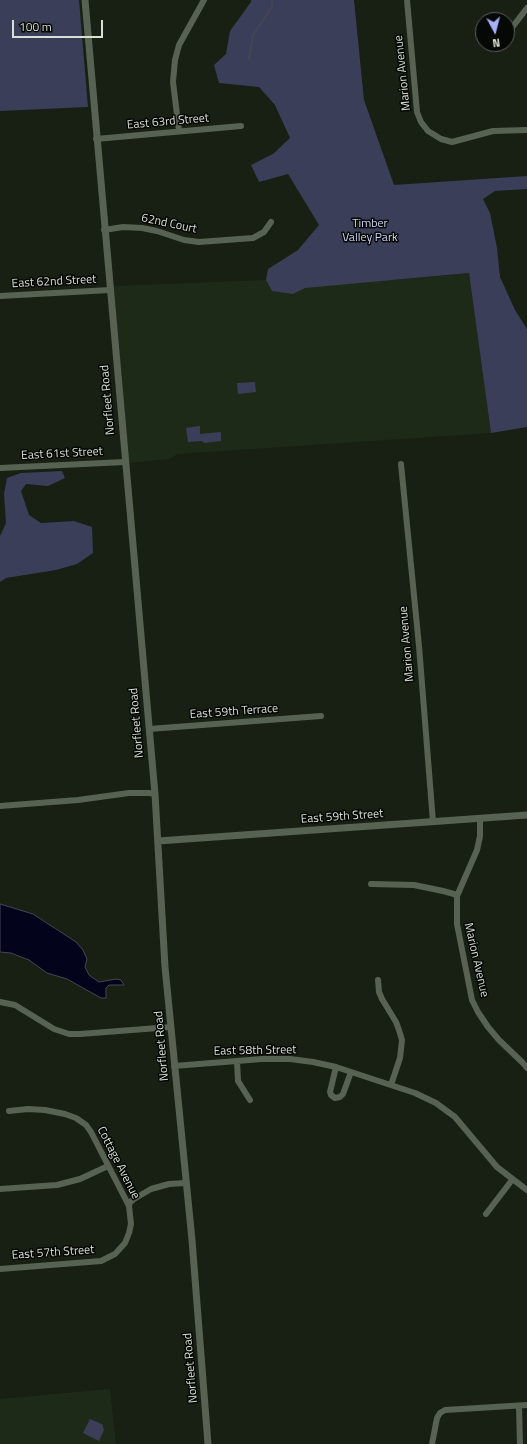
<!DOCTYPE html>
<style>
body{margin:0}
#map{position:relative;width:527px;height:1444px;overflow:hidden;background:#172013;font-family:"Titillium Web",sans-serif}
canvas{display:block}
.north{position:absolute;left:475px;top:12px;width:40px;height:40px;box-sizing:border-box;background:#050804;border:1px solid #5a5e58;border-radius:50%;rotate:173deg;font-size:11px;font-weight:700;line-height:16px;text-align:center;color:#d9dfd6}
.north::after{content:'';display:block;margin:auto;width:14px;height:18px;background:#a6b1fc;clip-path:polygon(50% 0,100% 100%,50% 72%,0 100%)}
.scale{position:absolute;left:12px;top:20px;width:91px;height:18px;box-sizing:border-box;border:2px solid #d9dfd6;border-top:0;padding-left:5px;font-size:12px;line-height:14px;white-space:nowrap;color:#d9dfd6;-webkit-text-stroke:3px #050804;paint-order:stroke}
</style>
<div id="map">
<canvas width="527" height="1444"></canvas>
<div class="north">N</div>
<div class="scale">100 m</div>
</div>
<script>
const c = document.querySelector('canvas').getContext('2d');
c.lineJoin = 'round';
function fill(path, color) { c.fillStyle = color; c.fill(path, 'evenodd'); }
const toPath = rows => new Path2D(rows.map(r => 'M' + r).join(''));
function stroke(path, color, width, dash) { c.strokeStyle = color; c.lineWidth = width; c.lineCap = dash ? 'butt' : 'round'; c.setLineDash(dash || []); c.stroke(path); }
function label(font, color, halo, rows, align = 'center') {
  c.font = font + ' "Titillium Web",sans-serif'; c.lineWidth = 3; c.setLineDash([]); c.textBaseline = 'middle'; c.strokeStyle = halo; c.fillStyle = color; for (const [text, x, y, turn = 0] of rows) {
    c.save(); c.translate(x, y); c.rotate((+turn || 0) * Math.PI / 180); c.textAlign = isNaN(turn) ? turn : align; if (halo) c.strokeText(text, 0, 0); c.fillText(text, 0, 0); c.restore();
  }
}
fill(toPath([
 [469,273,491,433,177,454,170,459,128,463,114,286,266,280,272,291,316,282,376,281,430,277],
 [110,1389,116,1444,0,1444,0,1399]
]), '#1e2a18');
fill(toPath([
 [0,0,79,0,88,107,0,111],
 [251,0,354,0,364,100,394,185,527,176,527,189,495,191,483,199,490,213,497,248,500,277,515,310,527,329,527,427,491,433,469,273,305,288,293,294,272,291,266,280,268,269,298,250,319,225,288,174,259,182,251,165,273,154,290,138,275,105,259,87,219,83,214,65,226,54,230,31,251,2],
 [255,382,256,392,238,394,237,383],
 [200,426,200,434,221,432,221,441,204,443,202,441,188,442,186,428],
 [62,471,65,478,48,486,26,484,21,491,29,515,41,523,74,521,92,527,93,553,77,564,56,570,6,578,0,582,0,536,6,523,4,494,7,478,21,473],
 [90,1419,102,1424,104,1430,99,1441,83,1433]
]), '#3b3e58');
const water = toPath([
 [0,904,33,914,76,942,83,950,87,959,85,967,89,975,99,982,116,979,121,980,124,985,109,985,106,988,106,998,101,998,67,979,47,973,29,960,11,953,0,952,0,904]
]);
fill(water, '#04031c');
stroke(water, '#444554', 1);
stroke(toPath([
 [249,59,253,35,272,7,272,0]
]), '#444554', 2);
stroke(toPath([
 [407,0,417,112,421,122,428,131,441,139,452,142,493,131,527,130],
 [507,34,527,8],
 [179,131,173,82,175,60,179,45,204,0],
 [96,139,241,126],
 [104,230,123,227,142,228,157,231,184,240,199,242,253,238,264,232,271,222],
 [0,296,110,290],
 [401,464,419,646,433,822],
 [0,468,125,462],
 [149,729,321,716],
 [0,806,78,800,129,793,149,793,155,794],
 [480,819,480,836,477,850,457,896,457,924,472,1000,478,1012,488,1027,499,1040,523,1063,527,1068],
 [371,884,414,885,443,891,454,894,457,896],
 [378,980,379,992,382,999,396,1022,399,1030,402,1040,400,1058,391,1085],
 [0,1002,15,1005,54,1029,69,1034,80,1034,171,1027],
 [237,1061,238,1081,250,1100],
 [174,1066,262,1059,290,1059,313,1062,336,1067,415,1093,436,1103,455,1117,497,1167,527,1190],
 [336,1067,330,1092,331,1095,335,1098,340,1097,343,1094,351,1072],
 [0,1189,57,1185,80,1179,108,1166],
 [129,1206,130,1202,134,1199,151,1189,169,1184,185,1183],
 [486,1214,512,1180],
 [0,1269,101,1261,115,1254,125,1243,129,1233,131,1224,129,1206,91,1132,86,1125,76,1118,65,1114,45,1110,28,1109,9,1111],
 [519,1406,520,1444],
 [432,1444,437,1418,440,1413,445,1410,527,1405]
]), '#586253', 6);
stroke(toPath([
 [85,0,155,794,165,967,192,1240,208,1444],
 [158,841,527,815]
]), '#586253', 7);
label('12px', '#d9dfd6', '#050804', [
 ["Marion Avenue",403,73,-96],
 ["East 63rd Street",168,122,-5],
 ["62nd Court",169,224,12],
 ["East 62nd Street",54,282,-3],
 ["Norfleet Road",108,400,-95],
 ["East 61st Street",62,454,-3],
 ["Marion Avenue",407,644,-95],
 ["East 59th Terrace",234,712,-4],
 ["Norfleet Road",137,723,-95],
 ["East 59th Street",342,817,-4],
 ["Marion Avenue",476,960,77],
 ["Norfleet Road",162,1046,-95],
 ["East 58th Street",255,1051,-1],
 ["Cottage Avenue",118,1163,63],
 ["East 57th Street",53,1253,-4],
 ["Norfleet Road",191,1368,-95]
]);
label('12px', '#cfd5fa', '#050804', [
 ["Timber",370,224],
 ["Valley Park",370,238]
]);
</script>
